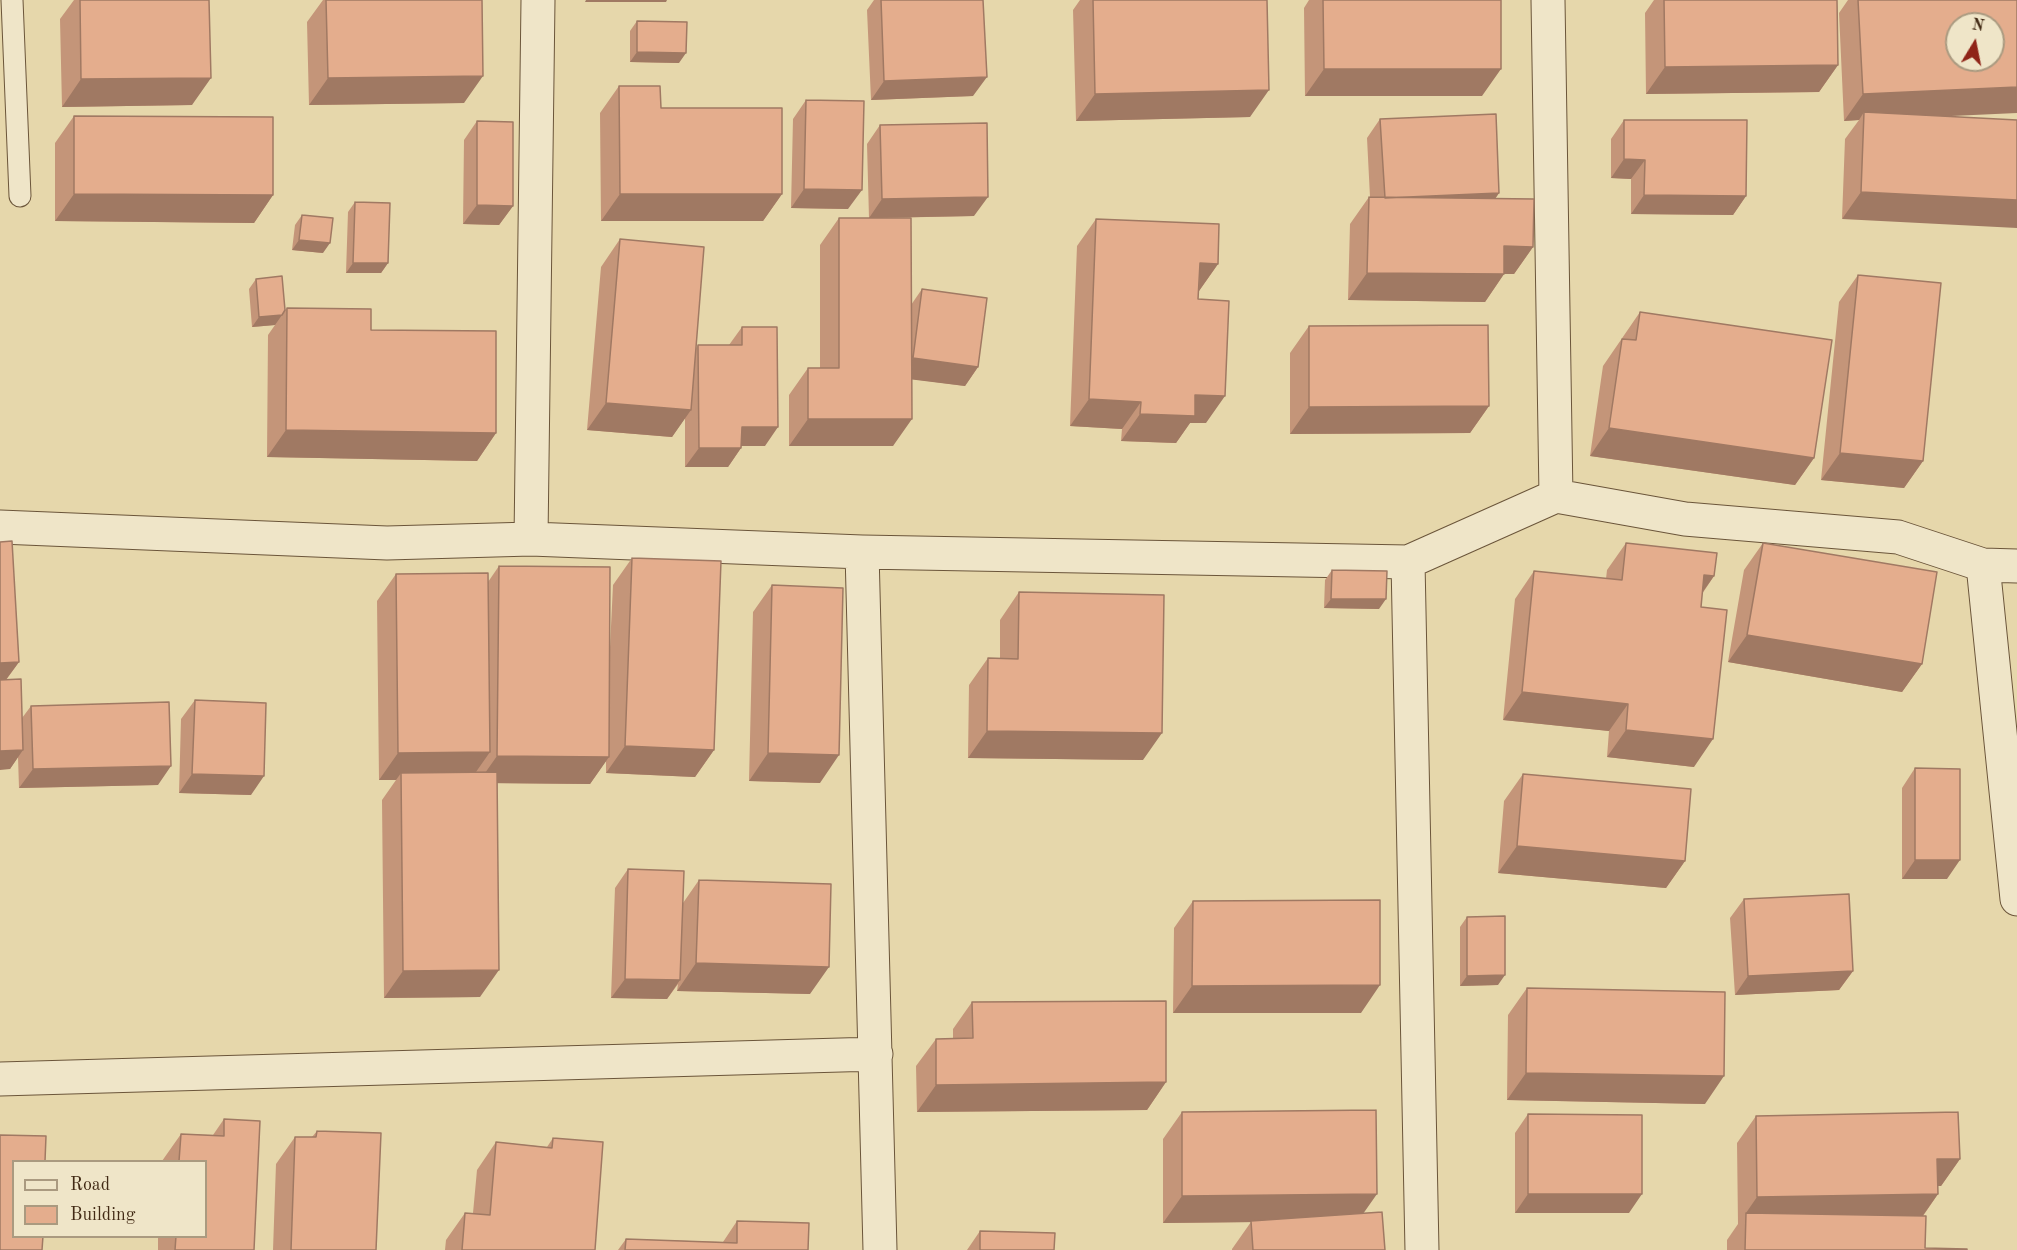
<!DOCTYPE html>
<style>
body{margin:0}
#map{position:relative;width:2017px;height:1250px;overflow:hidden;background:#e6d7ab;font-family:"Old Standard TT",serif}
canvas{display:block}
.legend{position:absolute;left:12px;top:1160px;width:195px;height:78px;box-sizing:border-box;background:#efe5c8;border:2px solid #aa9a80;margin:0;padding:8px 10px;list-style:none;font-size:18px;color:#422a15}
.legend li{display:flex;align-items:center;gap:12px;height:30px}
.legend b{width:30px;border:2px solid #aa9a80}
.north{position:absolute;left:1945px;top:12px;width:60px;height:60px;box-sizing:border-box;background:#efe5c8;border:2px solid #aa9a80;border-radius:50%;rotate:10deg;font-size:16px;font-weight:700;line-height:24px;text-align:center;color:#422a15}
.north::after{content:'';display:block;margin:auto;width:21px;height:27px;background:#8f2418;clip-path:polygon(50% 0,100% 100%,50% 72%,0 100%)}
</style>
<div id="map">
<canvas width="2017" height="1250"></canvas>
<ul class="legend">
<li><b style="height:8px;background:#efe5c8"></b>Road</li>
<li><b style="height:16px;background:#e4ad8d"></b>Building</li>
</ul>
<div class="north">N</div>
</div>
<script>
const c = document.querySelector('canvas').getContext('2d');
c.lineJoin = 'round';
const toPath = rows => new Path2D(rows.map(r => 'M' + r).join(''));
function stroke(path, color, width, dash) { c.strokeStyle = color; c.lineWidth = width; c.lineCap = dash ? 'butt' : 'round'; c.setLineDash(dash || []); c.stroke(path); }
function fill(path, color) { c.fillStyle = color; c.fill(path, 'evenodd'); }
const service = toPath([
 [12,0,20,196]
]);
const minor = toPath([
 [1548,0,1556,496],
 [0,527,387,543,531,539,862,552,1408,562,1556,496,1685,519,1898,537,1983,565,2017,566],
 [531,539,538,0],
 [862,552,880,1250],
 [1408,562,1422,1250],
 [1983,565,2017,899],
 [0,1079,876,1054]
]);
stroke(service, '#6b553a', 23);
stroke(minor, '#6b553a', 35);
stroke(service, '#efe5c8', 21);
stroke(minor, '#efe5c8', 33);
fill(toPath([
 [74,0,209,0,192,105,62,107,60,19],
 [323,0,482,0,464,103,309,105,307,22],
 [874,0,881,0,973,96,871,100,867,10],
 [1080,0,1267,0,1250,117,1076,121,1073,10],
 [1309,0,1323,0,1482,96,1305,96,1304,8],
 [1654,0,1837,0,1838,65,1819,92,1646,94,1645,13],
 [1848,0,2017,0,1950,116,1842,219,1845,139,1859,120,1844,121,1839,13],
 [637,21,679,63,630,62,630,31],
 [619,86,661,108,782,194,763,221,601,221,600,113],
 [806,100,848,209,791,208,793,119],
 [74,116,273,195,254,223,55,221,55,143],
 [1380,119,1499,193,1495,199,1533,247,1514,274,1504,274,1485,302,1348,300,1350,224,1369,197,1370,197,1367,138],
 [1624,120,1746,196,1733,215,1631,214,1631,179,1611,178,1611,139],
 [477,121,513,206,499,225,463,224,464,140],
 [880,125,974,216,880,218,911,305,922,289,978,367,965,386,912,379,893,446,789,446,789,395,808,368,820,368,820,245,839,218,869,218,867,144],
 [355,202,388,263,381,273,346,273,348,212],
 [302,215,323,253,292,250,295,225],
 [1096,219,1218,264,1199,291,1198,299,1206,423,1190,423,1176,443,1121,441,1122,429,1070,426,1077,246],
 [620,239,696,348,698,345,729,345,742,327,765,446,741,446,741,448,728,467,685,467,685,418,672,437,587,430,601,267],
 [1858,275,1923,461,1904,488,1821,480,1839,302],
 [256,279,285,310,287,308,371,330,496,433,477,461,267,457,268,335,275,325,252,327,249,289],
 [1640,312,1814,458,1795,485,1590,456,1603,366],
 [1309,326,1489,406,1470,433,1290,434,1290,353],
 [0,542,19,662,6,680,22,718,31,706,158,785,19,788,18,757,10,769],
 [1626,543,1714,576,1702,594,1701,607,1694,767,1607,757,1609,731,1503,720,1515,599,1534,571,1606,579,1607,570],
 [1763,543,1922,664,1902,692,1728,662,1744,570],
 [632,558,714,750,695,777,606,773,606,761,590,784,497,783,480,997,384,998,382,800,396,780,379,780,377,601,396,574,488,582,499,566,609,668,613,585],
 [1332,570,1379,609,1324,608,1325,580],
 [772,585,820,783,749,781,753,612],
 [1019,592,1143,760,968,758,969,685,988,658,1000,658,1000,620],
 [195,700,251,795,179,793,181,719],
 [1915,768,1947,879,1902,879,1902,788],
 [1523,774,1685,861,1666,888,1498,873,1504,801],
 [628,869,683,903,699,880,810,994,677,991,678,984,667,999,611,998,615,888],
 [1744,899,1853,971,1839,990,1735,995,1730,918],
 [1193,901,1361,1013,1173,1013,1174,928],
 [1467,917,1498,985,1460,986,1460,927],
 [1527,988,1705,1104,1507,1100,1508,1015],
 [972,1002,1166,1082,1147,1110,917,1112,916,1066,936,1039,953,1039,953,1029],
 [1182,1112,1363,1213,1385,1250,1232,1250,1232,1249,1251,1222,1163,1223,1163,1139],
 [1528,1114,1629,1213,1515,1213,1515,1133],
 [1756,1116,1960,1159,1941,1186,1938,1186,1938,1194,1923,1216,1925,1248,1967,1250,1727,1250,1727,1240,1738,1224,1737,1143],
 [224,1119,254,1250,158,1250,158,1236,206,1236,206,1161,162,1161,181,1134,213,1135],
 [317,1131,376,1250,273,1250,276,1164,295,1137,312,1137],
 [553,1138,595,1250,445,1250,446,1240,465,1213,473,1213,477,1170,496,1142,547,1147],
 [737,1221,808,1250,618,1250,626,1239,723,1242],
 [980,1231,1054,1250,967,1250]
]), '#c49579');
fill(toPath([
 [586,0,667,0,666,2,585,2],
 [637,52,686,53,679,63,630,62],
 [1838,65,1819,92,1646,94,1665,67],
 [1324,69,1501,69,1482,96,1305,96],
 [483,76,464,103,309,105,328,78],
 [987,77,973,96,871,100,884,81],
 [211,78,192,105,62,107,81,79],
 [2017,87,2017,113,1864,120,1864,112,1859,120,1844,121,1863,94],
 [1269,90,1250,117,1076,121,1095,94],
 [1624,159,1645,160,1631,179,1611,178],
 [804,189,862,190,848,209,791,208],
 [1861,192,2017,200,2017,228,1842,219],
 [1499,193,1486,212,1385,198],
 [74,194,273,195,254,223,55,221],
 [620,194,782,194,763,221,601,221],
 [1644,195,1746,196,1733,215,1631,214],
 [988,197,974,216,869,218,882,199],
 [477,205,513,206,499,225,463,224],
 [299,240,330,243,323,253,292,250],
 [1504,246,1533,247,1514,274,1485,274],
 [353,263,388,263,381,273,346,273],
 [1200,263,1218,264,1199,291],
 [1367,273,1504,274,1485,302,1348,300],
 [282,315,275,325,252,327,259,317],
 [913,358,978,367,965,386,900,378],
 [1195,395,1225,396,1206,423,1190,423,1176,443,1121,441,1140,414],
 [1089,399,1141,402,1122,429,1070,426],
 [606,403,691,410,672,437,587,430],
 [1489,406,1470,433,1290,434,1309,407],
 [808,419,912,419,893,446,789,446],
 [742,427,778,427,765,446,728,446],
 [1609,428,1814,458,1795,485,1590,456],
 [286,430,496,433,477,461,267,457],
 [699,448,741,448,728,467,685,467],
 [1840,453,1923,461,1904,488,1821,480],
 [1704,575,1714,576,1695,603],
 [1331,599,1386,599,1379,609,1324,608],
 [1747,635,1922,664,1902,692,1728,662],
 [19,662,5,681,0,681,0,663],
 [1522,692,1628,704,1609,731,1503,720],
 [1626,730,1713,739,1694,767,1607,757],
 [987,731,1162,733,1143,760,968,758],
 [625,746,714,750,695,777,606,773],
 [23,750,10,769,0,770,0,751],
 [490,752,471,779,401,773,396,780,379,780,398,753],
 [768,753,839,755,820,783,749,781],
 [497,756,609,757,590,784,478,783],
 [171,766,158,785,19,788,33,769],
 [192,774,264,776,251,795,179,793],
 [1517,846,1685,861,1666,888,1498,873],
 [1915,860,1960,860,1947,879,1902,879],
 [696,963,829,967,810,994,677,991],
 [499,970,480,997,384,998,403,971],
 [1853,971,1839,990,1735,995,1748,976],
 [1505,975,1498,985,1460,986,1467,976],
 [625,979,680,980,667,999,611,998],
 [1380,985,1361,1013,1173,1013,1192,986],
 [1526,1073,1724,1076,1705,1104,1507,1100],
 [1166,1082,1147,1110,917,1112,936,1085],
 [1937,1159,1960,1159,1941,1186,1918,1186],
 [1377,1194,1358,1221,1163,1223,1182,1196],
 [1528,1194,1642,1194,1629,1213,1515,1213],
 [1938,1194,1919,1221,1746,1213,1757,1197]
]), '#a07963');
const building = toPath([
 [80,0,209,0,211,78,81,79,80,0],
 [326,0,482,0,483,76,328,78,326,0],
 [881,0,983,0,987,77,884,81,881,0],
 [1093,0,1267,0,1269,90,1095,94,1093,0],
 [1323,0,1501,0,1501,69,1324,69,1323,0],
 [1664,0,1837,0,1838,65,1665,67,1664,0],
 [1858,0,2017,0,2017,87,1863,94,1858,0],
 [1957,24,1993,24,1993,60,1957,60,1957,24],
 [637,21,687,22,686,53,637,52,637,21],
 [619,86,660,86,661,108,782,108,782,194,620,194,619,86],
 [806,100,864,101,862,190,804,189,806,100],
 [1864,112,2017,120,2017,200,1861,192,1864,112],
 [1496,114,1499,193,1385,198,1380,119,1496,114],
 [74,116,273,117,273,195,74,194,74,116],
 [1624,120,1747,120,1746,196,1644,195,1645,160,1624,159,1624,120],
 [477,121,513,122,513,206,477,205,477,121],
 [987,123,988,197,882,199,880,125,987,123],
 [1369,197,1534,199,1533,247,1504,246,1504,274,1367,273,1369,197],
 [355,202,390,203,388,263,353,263,355,202],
 [302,215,333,218,330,243,299,240,302,215],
 [839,218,911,218,912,419,808,419,808,368,839,368,839,218],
 [1096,219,1219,224,1218,264,1200,263,1198,299,1229,301,1225,396,1195,395,1195,416,1140,414,1141,402,1089,399,1096,219],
 [620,239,704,247,691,410,606,403,620,239],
 [1858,275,1941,283,1923,461,1840,453,1858,275],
 [282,276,285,310,282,315,259,317,256,279,282,276],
 [922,289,987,298,978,367,913,358,922,289],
 [287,308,371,309,371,330,496,331,496,433,286,430,287,308],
 [1640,312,1832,340,1814,458,1609,428,1622,339,1636,340,1640,312],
 [1488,325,1489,406,1309,407,1309,326,1488,325],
 [742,327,777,327,778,427,742,427,741,448,699,448,698,345,742,345,742,327],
 [12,541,19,662,0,663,0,542,12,541],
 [1626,543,1717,553,1714,576,1704,575,1701,607,1727,610,1713,739,1626,730,1628,704,1522,692,1534,571,1622,580,1626,543],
 [1763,543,1937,572,1922,664,1747,635,1763,543],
 [632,558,721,561,714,750,625,746,632,558],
 [499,566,610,567,609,757,497,756,499,566],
 [1332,570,1387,571,1386,599,1331,599,1332,570],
 [488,573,490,752,398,753,396,574,488,573],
 [772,585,843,588,839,755,768,753,772,585],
 [1019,592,1164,595,1162,733,987,731,988,658,1018,659,1019,592],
 [21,679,23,750,0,751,0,680,21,679],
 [195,700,266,703,264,776,192,774,195,700],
 [169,702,171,766,33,769,31,706,169,702],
 [1915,768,1960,769,1960,860,1915,860,1915,768],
 [497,772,499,970,403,971,401,773,497,772],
 [1523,774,1691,789,1685,861,1517,846,1523,774],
 [628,869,684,871,680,980,625,979,628,869],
 [699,880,831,884,829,967,696,963,699,880],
 [1849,894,1853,971,1748,976,1744,899,1849,894],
 [1380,900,1380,985,1192,986,1193,901,1380,900],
 [1505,916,1505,975,1467,976,1467,917,1505,916],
 [1527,988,1725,992,1724,1076,1526,1073,1527,988],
 [1166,1001,1166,1082,936,1085,936,1039,973,1038,972,1002,1166,1001],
 [1376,1110,1377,1194,1182,1196,1182,1112,1376,1110],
 [1958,1112,1960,1159,1937,1159,1938,1194,1757,1197,1756,1116,1958,1112],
 [1528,1114,1642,1115,1642,1194,1528,1194,1528,1114],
 [224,1119,260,1121,254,1250,175,1250,176,1236,206,1236,206,1161,179,1161,181,1134,224,1136,224,1119],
 [317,1131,381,1133,376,1250,291,1250,295,1137,316,1137,317,1131],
 [0,1135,46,1136,45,1161,14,1161,14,1236,43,1236,42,1250,0,1250,0,1135],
 [553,1138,603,1142,595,1250,462,1250,465,1213,490,1215,496,1142,552,1148,553,1138],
 [1382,1212,1385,1250,1253,1250,1251,1221,1382,1212],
 [1746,1213,1926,1216,1925,1248,1967,1249,1967,1250,1745,1250,1746,1213],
 [737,1221,809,1223,808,1250,625,1250,626,1239,737,1243,737,1221],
 [980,1231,1055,1233,1054,1250,980,1250,980,1231]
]);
fill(building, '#e4ad8d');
stroke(building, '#a07963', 1.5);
</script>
